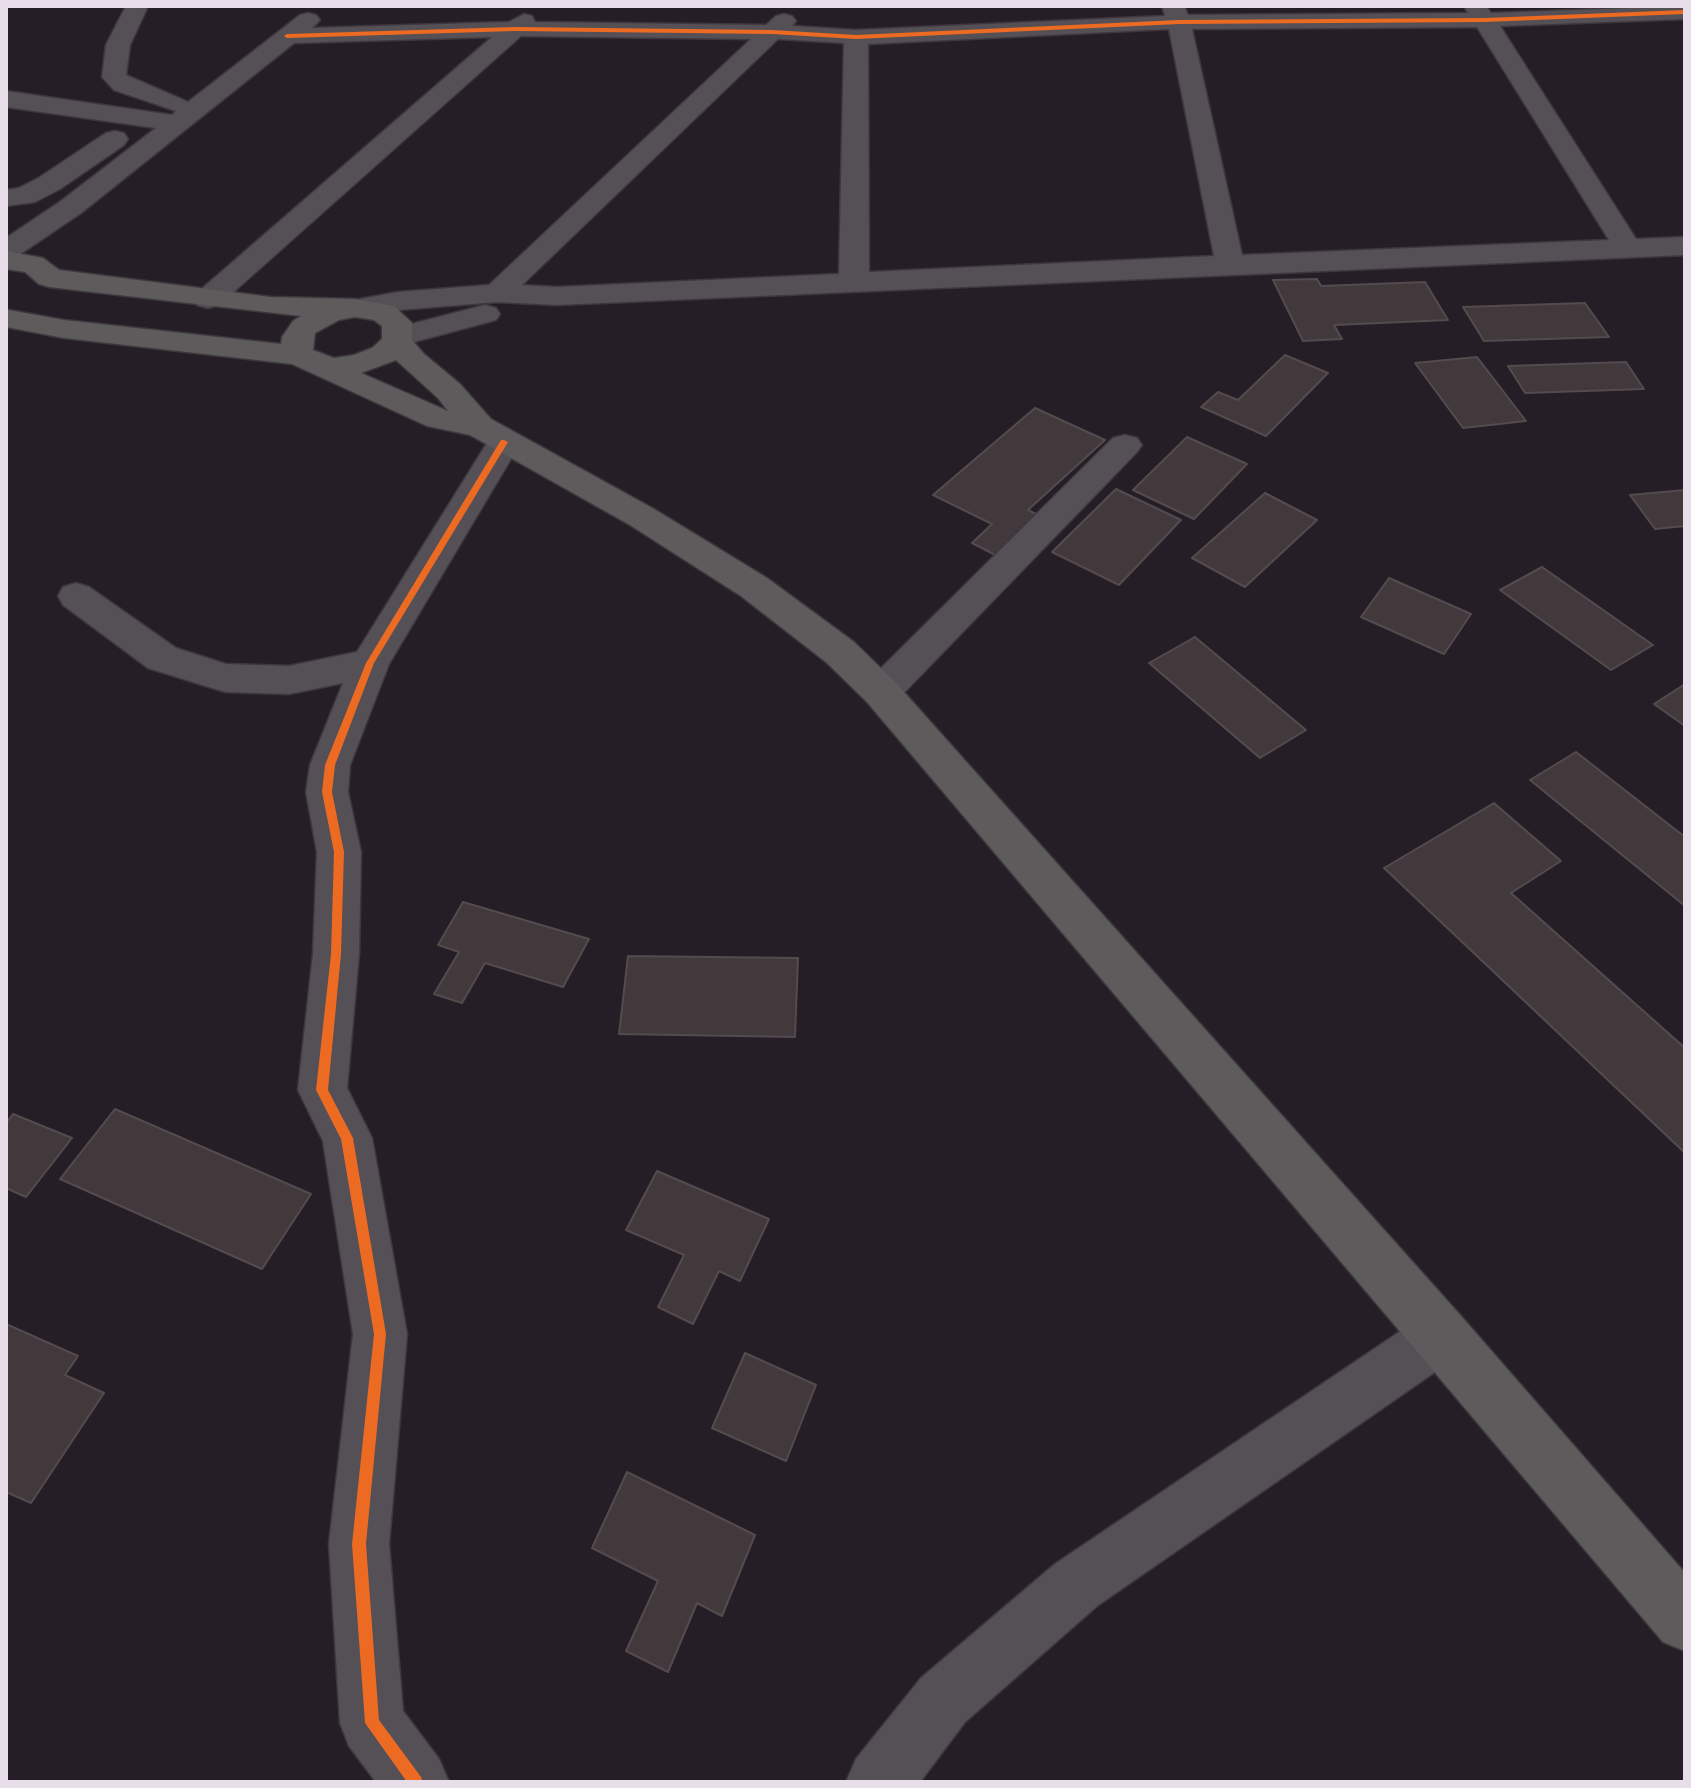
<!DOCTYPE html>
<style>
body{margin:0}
#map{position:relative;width:1691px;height:1788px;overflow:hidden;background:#251e27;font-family:Overpass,sans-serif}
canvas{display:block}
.frame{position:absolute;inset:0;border:8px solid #e8dee9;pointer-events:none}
</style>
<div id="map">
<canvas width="1691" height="1788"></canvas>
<div class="frame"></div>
</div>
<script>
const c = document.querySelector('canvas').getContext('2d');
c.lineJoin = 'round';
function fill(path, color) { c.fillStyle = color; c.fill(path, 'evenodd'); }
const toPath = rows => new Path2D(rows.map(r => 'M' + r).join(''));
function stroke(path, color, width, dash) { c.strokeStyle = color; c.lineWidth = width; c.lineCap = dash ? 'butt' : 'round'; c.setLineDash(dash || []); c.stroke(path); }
const building = toPath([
 [1317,279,1321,286,1425,282,1448,320,1334,325,1342,339,1303,341,1273,280,1317,279],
 [1585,303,1609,337,1484,341,1463,307,1585,303],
 [1285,355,1328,373,1266,436,1201,407,1218,392,1238,400,1285,355],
 [1477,357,1526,421,1463,428,1415,363,1477,357],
 [1626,362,1644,389,1525,393,1508,366,1626,362],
 [1035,408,1105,440,1028,510,1046,519,1003,559,972,543,992,524,933,495,1035,408],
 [1187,437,1247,464,1194,519,1133,490,1187,437],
 [1116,489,1181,520,1119,585,1052,552,1116,489],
 [1685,490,1685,526,1655,529,1630,495,1685,490],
 [1265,493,1317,520,1245,587,1192,558,1265,493],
 [1542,567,1653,645,1611,670,1500,590,1542,567],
 [1389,578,1471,614,1444,654,1361,617,1389,578],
 [1195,637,1306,730,1260,758,1149,663,1195,637],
 [1685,684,1685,726,1654,704,1685,684],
 [1576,752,1685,837,1685,906,1530,780,1576,752],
 [1494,803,1561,861,1511,893,1685,1048,1685,1153,1384,868,1494,803],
 [463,902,589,939,563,987,485,963,462,1003,434,994,459,952,438,945,463,902],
 [628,956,798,958,795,1037,619,1034,628,956],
 [115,1109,311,1194,262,1269,60,1179,115,1109],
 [13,1114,72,1138,26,1197,6,1188,6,1123,13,1114],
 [657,1171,769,1219,740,1281,719,1271,693,1324,658,1307,684,1255,626,1230,657,1171],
 [6,1324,78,1356,65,1375,104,1393,31,1503,6,1492,6,1324],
 [745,1353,816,1385,786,1461,712,1428,745,1353],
 [627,1472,755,1535,722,1616,697,1603,668,1672,626,1651,658,1581,592,1548,627,1472]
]);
fill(building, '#41393b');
stroke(building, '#544b4e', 2);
const minor = toPath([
 [126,6,148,6,130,45,126,75,188,102,300,15,308,13,316,15,320,20,312,28,509,22,524,14,532,16,535,22,766,25,776,16,784,14,792,16,796,21,792,26,856,30,1165,16,1162,6,1184,6,1188,15,1468,13,1464,6,1486,6,1491,13,1685,6,1685,19,1500,26,1636,239,1685,237,1685,255,557,305,497,302,398,310,360,317,349,314,345,308,349,302,360,299,398,292,489,285,751,39,521,36,219,305,208,308,197,305,193,299,197,293,492,37,294,43,81,213,16,257,6,260,6,238,61,201,156,128,6,107,6,91,172,115,176,111,114,90,102,77,106,45,126,6],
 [1477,27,1609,240,1242,255,1192,29,1477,27],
 [1169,29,1214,256,869,272,868,44,1169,29],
 [778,39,844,43,839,274,557,287,522,285,778,39],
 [115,131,124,133,128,139,124,145,60,189,35,202,6,206,6,190,19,188,40,177,106,133,115,131],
 [485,305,496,308,500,314,496,320,399,346,388,344,384,337,388,330,485,305],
 [504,432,516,435,521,442,389,664,350,765,348,792,361,852,359,954,347,1088,372,1138,407,1334,389,1544,403,1711,439,1759,449,1782,376,1782,349,1746,340,1723,329,1544,353,1334,323,1141,298,1090,313,954,317,852,306,792,310,765,343,683,289,694,226,692,212,688,148,668,63,605,58,596,63,587,76,583,89,587,176,648,226,664,289,666,357,652,492,435,504,432],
 [1125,435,1137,438,1142,445,1137,452,895,702,881,706,867,702,861,692,867,682,1113,438,1125,435],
 [1442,1308,1461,1316,1469,1335,1461,1354,1097,1606,965,1722,920,1782,846,1782,856,1759,921,1678,1055,1564,1423,1316,1442,1308]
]);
const major = toPath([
 [6,251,43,258,59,270,271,297,355,299,394,306,412,323,412,340,424,354,460,384,491,419,654,509,767,578,854,642,895,682,1461,1316,1685,1573,1685,1651,1663,1642,867,702,826,662,741,596,630,525,470,435,427,426,292,364,64,338,6,327,6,311,9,310,64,320,281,344,282,337,293,321,301,316,49,287,39,284,25,272,6,269,6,251],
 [355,317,374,320,382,326,382,339,372,348,354,355,334,358,313,350,315,333,339,320,355,317],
 [396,360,438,398,448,411,361,373,396,360]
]);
stroke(minor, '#3d383e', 3);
stroke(major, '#3d383e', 3);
fill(minor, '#554f56');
fill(major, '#5d5b5b');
fill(toPath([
 [1685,10,1685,14,1485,22,1179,24,856,39,772,34,515,31,287,38,284,36,287,34,515,27,772,30,856,35,1179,20,1485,18,1685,10],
 [501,440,504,440,508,442,374,663,335,765,332,792,344,852,341,954,328,1090,353,1138,386,1334,366,1544,379,1720,421,1777,423,1782,407,1782,365,1723,352,1544,374,1334,341,1139,316,1090,331,954,334,852,322,792,325,765,366,663,501,440]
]), '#ed6a23');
</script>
